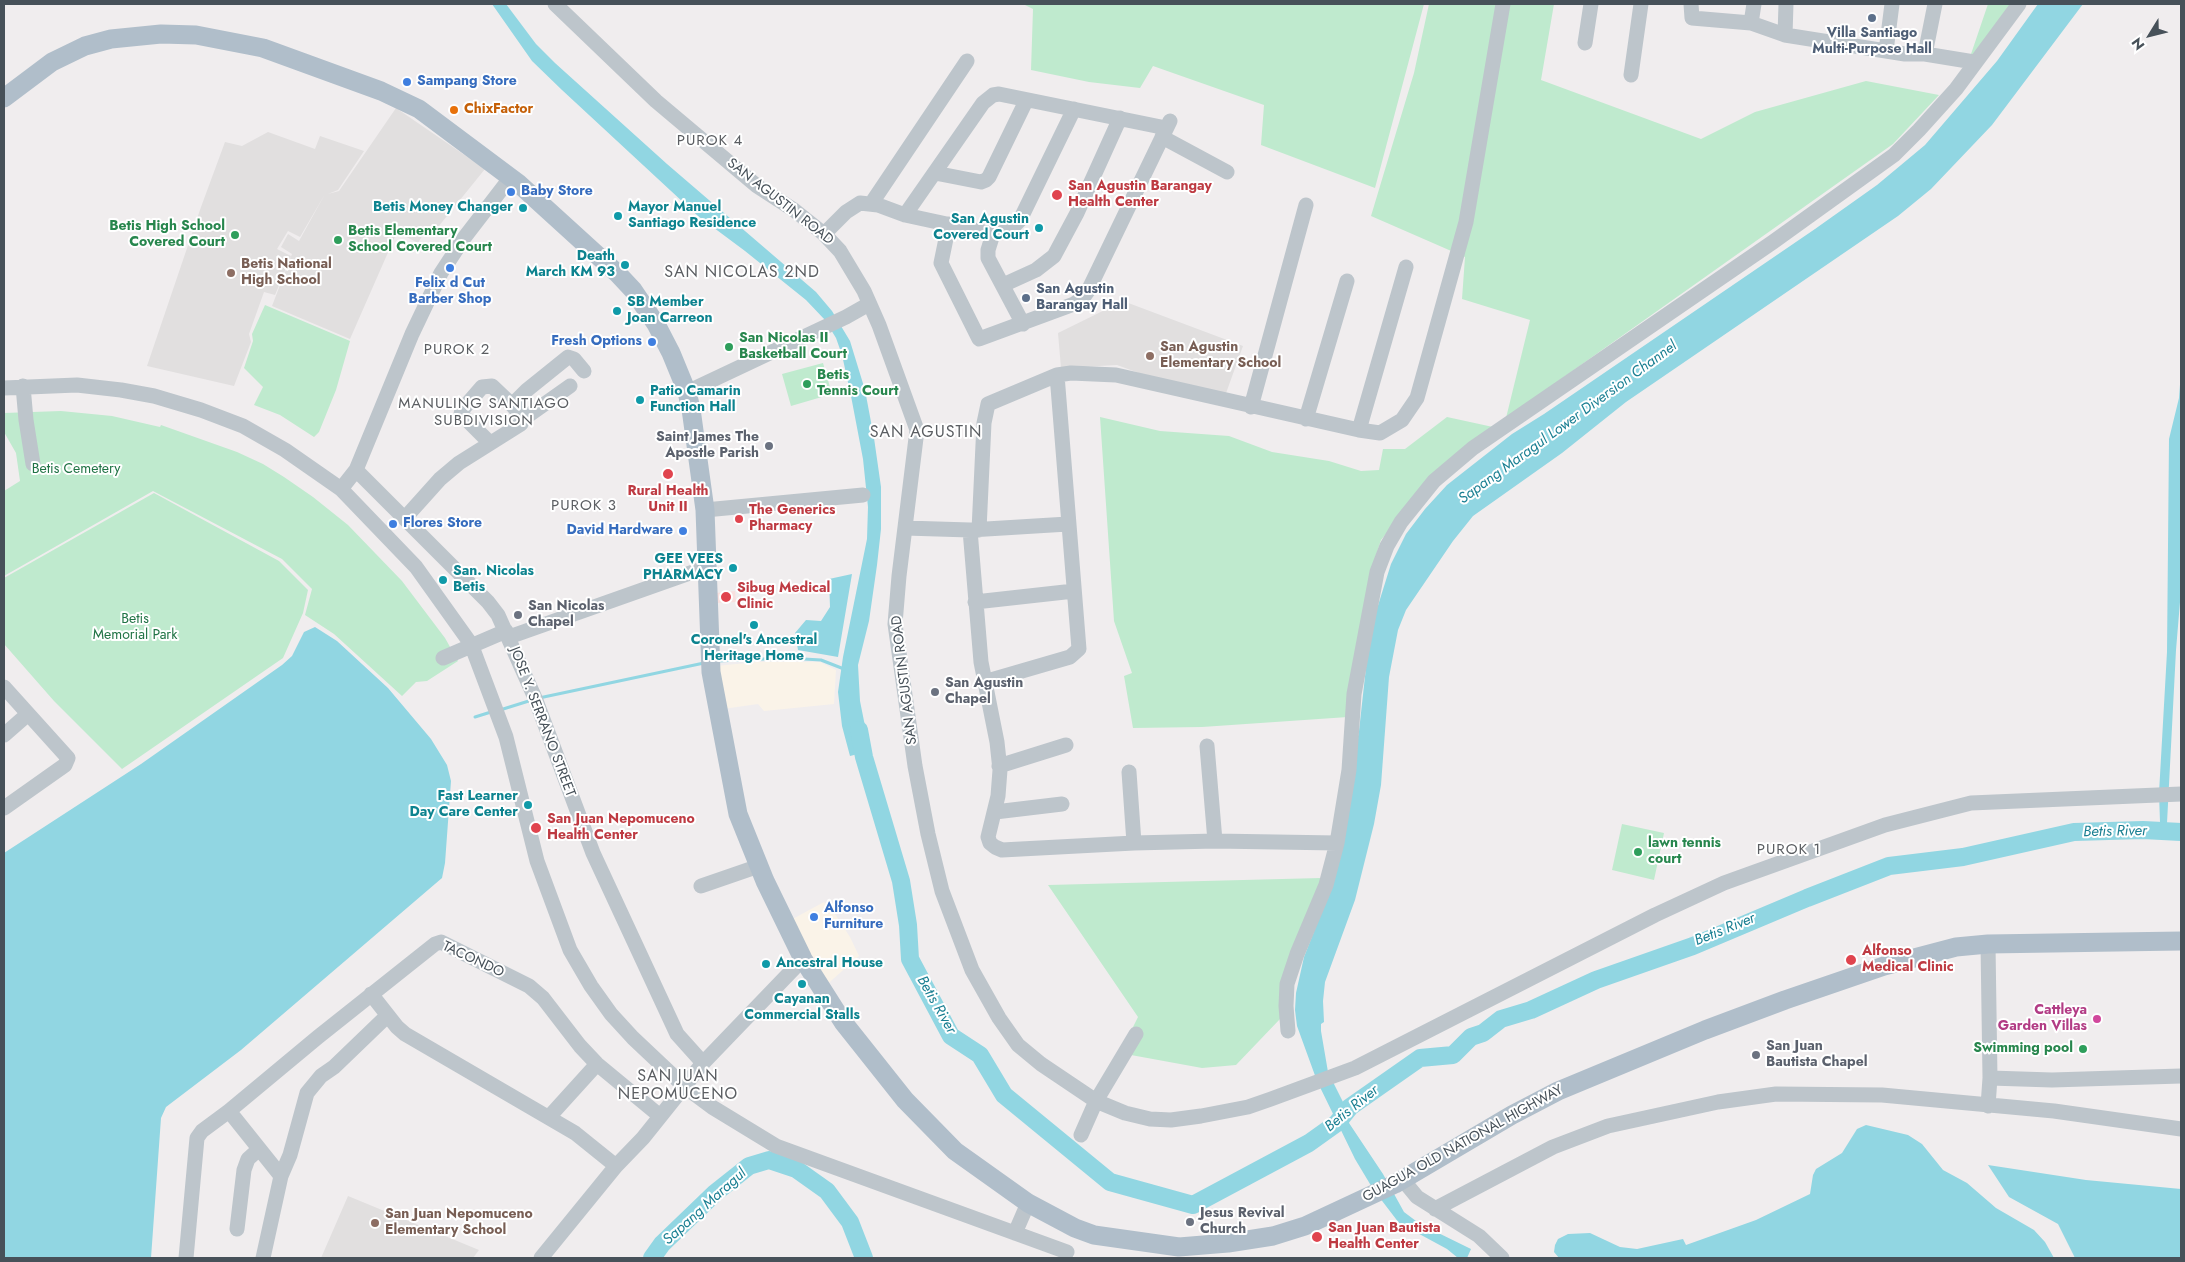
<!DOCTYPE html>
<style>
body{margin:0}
#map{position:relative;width:2185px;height:1262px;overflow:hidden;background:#f0edee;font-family:Jost,sans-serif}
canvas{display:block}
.frame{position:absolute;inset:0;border:5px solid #475159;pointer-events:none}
.north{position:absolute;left:2125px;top:10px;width:50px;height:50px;-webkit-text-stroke:4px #fff;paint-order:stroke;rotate:234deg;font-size:14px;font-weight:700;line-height:20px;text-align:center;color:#475159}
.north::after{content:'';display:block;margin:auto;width:18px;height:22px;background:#475159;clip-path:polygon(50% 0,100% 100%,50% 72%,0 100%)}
</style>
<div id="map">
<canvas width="2185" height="1262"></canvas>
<div class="frame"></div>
<div class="north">N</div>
</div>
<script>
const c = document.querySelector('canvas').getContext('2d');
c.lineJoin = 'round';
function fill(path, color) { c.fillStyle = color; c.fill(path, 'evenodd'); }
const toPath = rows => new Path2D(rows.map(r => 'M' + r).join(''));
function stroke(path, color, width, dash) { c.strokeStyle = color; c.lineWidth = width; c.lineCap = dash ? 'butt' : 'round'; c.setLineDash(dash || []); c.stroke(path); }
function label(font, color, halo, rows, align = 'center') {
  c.font = font + ' Jost,sans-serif'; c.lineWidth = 4; c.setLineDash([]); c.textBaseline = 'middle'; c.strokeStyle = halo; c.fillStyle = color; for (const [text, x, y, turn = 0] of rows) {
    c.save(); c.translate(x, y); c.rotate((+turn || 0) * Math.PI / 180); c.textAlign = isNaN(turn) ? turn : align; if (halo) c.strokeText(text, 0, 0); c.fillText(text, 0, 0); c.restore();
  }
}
fill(toPath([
 [757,662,820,662,836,670,834,704,764,711,758,704,723,709,716,666],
 [824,902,835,914,850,937,859,956,823,988,789,921]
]), '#faf3e8');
fill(toPath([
 [396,108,485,169,434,232,427,228,418,243,397,232,350,339,272,306,292,254,281,247,288,234,299,241,325,194,300,237,288,231,277,249,291,256,275,295,264,292,249,334,251,342,234,386,147,366,201,207,225,142,242,146,268,132,315,149,320,136,364,151,338,190,328,194,339,191],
 [1123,301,1243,346,1225,396,1177,387,1117,365,1061,368,1058,333],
 [348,1196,479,1250,473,1258,321,1258]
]), '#e1dfdf');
fill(toPath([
 [735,591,736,602,717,603,716,593]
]), '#f8e0df');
fill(toPath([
 [1023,4,1424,4,1375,188,1261,145,1264,105,1153,66,1140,88,1089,82,1031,70,1033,9],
 [1429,4,1554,4,1541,80,1701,139,1755,112,1866,81,1939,95,1893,144,1506,418,1530,320,1462,299,1465,257,1371,216,1414,73],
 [1988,4,2015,4,1978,56,1970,57],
 [265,305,350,341,336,390,319,432,314,437,280,415,254,405,263,387,244,368,253,341,252,334],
 [823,363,832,394,791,406,782,374],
 [61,411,112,416,160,427,161,425,237,452,263,464,284,477,313,497,348,525,402,581,445,638,458,661,427,681,416,682,402,696,334,634,305,615,312,589,282,559,153,491,4,576,4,491,20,481,16,453,4,432,4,413],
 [1100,417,1160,431,1229,436,1272,452,1329,461,1361,471,1379,470,1383,449,1405,449,1447,417,1493,427,1431,478,1381,540,1371,570,1348,717,1202,727,1133,728,1124,676,1132,673,1114,621],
 [154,493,279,561,308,590,303,613,283,658,122,769,54,701,4,644,4,578],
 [1622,824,1664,833,1654,880,1612,870],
 [1321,878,1280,1019,1236,1065,1202,1068,1120,1053,1138,1017,1048,885]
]), '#bfeace');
fill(toPath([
 [492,4,506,4,536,44,555,63,667,164,816,292,832,311,850,341,865,390,874,438,881,487,881,529,877,565,869,621,858,665,860,701,870,751,850,756,842,726,838,692,843,657,867,539,868,507,863,459,851,396,842,355,836,338,825,320,806,300,745,251,698,216,562,90,532,61],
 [2038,4,2083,4,1992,125,1931,189,1898,216,1626,402,1562,453,1473,516,1453,541,1406,610,1398,630,1389,677,1381,785,1374,824,1355,900,1325,982,1323,1001,1324,1022,1321,1024,1321,1031,1328,1072,1346,1108,1349,1123,1383,1174,1404,1212,1420,1224,1471,1249,1467,1258,1458,1258,1447,1249,1399,1223,1373,1189,1355,1159,1317,1081,1297,1026,1295,1010,1296,993,1304,957,1329,893,1359,731,1370,631,1391,564,1406,534,1425,509,1447,485,1512,434,1544,414,1815,229,1877,185,1925,145,1997,61],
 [2181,371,2181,590,2176,650,2167,823,2164,827,2160,822,2159,793,2167,652,2169,439,2179,398],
 [852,574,838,657,798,650,795,633,806,620,821,621,830,607,829,579],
 [315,627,337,641,388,688,431,739,447,765,451,781,445,863,442,878,241,1050,166,1107,161,1118,151,1258,4,1258,4,853,141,764,282,665,292,656,304,632],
 [1866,1125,1908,1135,1922,1144,1943,1170,1967,1183,1996,1208,2034,1230,2045,1242,2054,1258,1559,1258,1554,1252,1555,1245,1558,1239,1568,1234,1590,1233,1620,1247,1637,1249,1683,1239,1686,1245,1756,1220,1810,1194,1813,1175,1816,1169,1842,1153,1857,1129],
 [1988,1165,2086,1180,2181,1189,2181,1258,2075,1258,2058,1224,2009,1197]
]), '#91d6e2');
stroke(toPath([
 [717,661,787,658,821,660,844,669],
 [539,698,704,663],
 [500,710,532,700],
 [475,717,491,712]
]), '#91d6e2', 3);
stroke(toPath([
 [859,730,864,757,901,881,908,925,910,959,951,1036,980,1055,1004,1095,1110,1182,1193,1205,1309,1143,1337,1123,1350,1107,1420,1058,1453,1055,1471,1037,1483,1033,1501,1019,1531,1010,1596,980,1693,946,1807,898,1889,866,1963,857,2074,832,2143,830,2181,832],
 [652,1258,662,1244,715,1193,749,1166,769,1160,796,1169,827,1191,850,1222,864,1258]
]), '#91d6e2', 18);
stroke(toPath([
 [555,4,656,101,757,186,794,210,824,234,840,251,864,291,879,325,917,430,899,576,895,624,915,766,928,834,942,891,972,970,999,1018,1018,1045,1041,1064,1096,1101,1125,1113,1150,1119,1171,1120,1201,1116,1248,1107,1271,1099,1355,1068,1655,915,1724,883,1885,825,1971,803,2181,794],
 [1691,4,1692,18,1751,23,1785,35,1905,54,1925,54,1974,62],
 [1751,23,1754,4],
 [1785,35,1786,4],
 [1585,43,1591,4],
 [1886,51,1892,4],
 [1925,54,1935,4],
 [1631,75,1641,4],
 [1162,137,1227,172],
 [935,173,981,182,986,180,989,177,1026,101],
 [871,204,967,61],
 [905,215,983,103,993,95,999,94,1166,128],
 [949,224,941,263,979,339,1074,304,1083,298,1088,291,1170,121],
 [824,234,846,212,860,203,878,205,905,215,993,234,1009,231,1020,220,1074,109],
 [993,234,988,250,988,258,1023,324],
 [1003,285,1036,270,1054,256,1077,213,1120,118],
 [23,386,26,420,33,464],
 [4,388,77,385,121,390,154,396,201,410,243,426,285,450,341,489,416,567,471,644,506,737,537,861,570,950,591,986,611,1014,633,1038,685,1087,712,1107,776,1146,1067,1252],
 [687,392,846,317,869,304],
 [512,405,527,390,568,357,574,359,584,371],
 [1251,407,1306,205],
 [1306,419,1347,281],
 [1359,430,1406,267],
 [490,443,461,414,462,410,482,387,492,386,512,405,522,417,522,420],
 [356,470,488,602,498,615,535,698,593,853,677,1034,703,1063],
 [341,489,356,470,412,334,441,273,464,238,511,177],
 [705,510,863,495],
 [405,518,440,479,459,463,521,424,522,420,570,386],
 [905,528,970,530,1068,524],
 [970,530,981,662,997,742,1000,770,998,796,988,837,990,843,995,847,1002,850,1134,843,1215,841,1337,843],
 [979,530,984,423,988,404,1057,375,1071,373,1116,375,1359,430,1380,433,1402,420,1417,398,1466,222,1503,4],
 [975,602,1074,591],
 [509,637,707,567],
 [443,658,506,631],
 [984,682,1070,657,1079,649,1057,375],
 [4,687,68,758,65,765,4,808],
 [4,735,28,714],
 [1207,746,1215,841],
 [999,766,1066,745],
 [1129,772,1134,843],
 [995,812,1062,804],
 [701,886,759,866],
 [371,994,397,1027,405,1034,575,1133,616,1166],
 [1288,1031,1286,1006,1287,984,1297,954,1326,885,1337,843,1349,770,1354,694,1377,572,1387,546,1401,522,1434,481,1473,448,1773,242,1894,155,1919,130,1956,89,2019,4],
 [1990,1078,2052,1080,2181,1076],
 [1988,1106,1990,1078,1988,944],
 [229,1111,281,1176],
 [549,1117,597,1064],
 [1081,1135,1096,1101,1136,1034],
 [1403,1180,1417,1197,1479,1236,1502,1258],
 [1435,1209,1553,1147,1608,1126,1718,1102,1776,1094,1882,1095,2054,1111,2181,1129],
 [237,1229,244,1170,248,1159,258,1150],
 [1015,1233,1028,1203],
 [186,1258,197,1138,202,1131,229,1111,318,1037,435,944,441,942,529,986,543,998,580,1046,597,1064,660,1116],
 [263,1258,281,1176,290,1155,307,1093,321,1076,334,1067,387,1016],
 [541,1258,616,1166,643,1138,703,1063,803,959]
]), '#bdc5cb', 15);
stroke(toPath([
 [4,98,52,62,85,46,111,39,161,34,196,35,263,48,381,91,419,109,518,183,618,274,633,290,656,324,671,353,687,392,691,409,705,510,711,672,738,814,765,881,803,959,843,1022,905,1100,955,1151,1028,1203,1075,1228,1094,1235,1179,1247,1228,1243,1273,1236,1305,1226,1395,1184,1512,1115,1558,1091,1705,1030,1785,1000,1884,966,1956,947,1988,944,2181,941]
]), '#b0beca', 19);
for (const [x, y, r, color] of [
 [1872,18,5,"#5c6f8a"],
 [407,82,5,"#3f7fe0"],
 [454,110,5,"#e8710a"],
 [511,192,5,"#3f7fe0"],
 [1057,195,6,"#e0444e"],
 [523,208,5,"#0f9aa8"],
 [618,216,5,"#0f9aa8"],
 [1039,228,5,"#0f9aa8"],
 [235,235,5,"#2e9e5b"],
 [338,240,5,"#2e9e5b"],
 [625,265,5,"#0f9aa8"],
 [450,268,5,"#3f7fe0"],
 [231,273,5,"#8d6e63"],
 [1026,298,5,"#5c6f8a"],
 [617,311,5,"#0f9aa8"],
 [652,342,5,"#3f7fe0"],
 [729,347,5,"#2e9e5b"],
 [1150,356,5,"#8d6e63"],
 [807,384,5,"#2e9e5b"],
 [640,400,5,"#0f9aa8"],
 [769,446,5,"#6b7280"],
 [668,474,6,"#e0444e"],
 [739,519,5,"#e0444e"],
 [393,524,5,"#3f7fe0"],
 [683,531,5,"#3f7fe0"],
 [733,568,5,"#0f9aa8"],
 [443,580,5,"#0f9aa8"],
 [726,597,6,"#e0444e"],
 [518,615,5,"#6b7280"],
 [754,625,5,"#0f9aa8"],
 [935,692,5,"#6b7280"],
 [528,805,5,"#0f9aa8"],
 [536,828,6,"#e0444e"],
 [1638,852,5,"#2e9e5b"],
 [814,917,5,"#3f7fe0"],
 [1851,960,6,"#e0444e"],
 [766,964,5,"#0f9aa8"],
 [802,984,5,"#0f9aa8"],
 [2097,1019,5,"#d1479c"],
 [2083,1049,5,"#2e9e5b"],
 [1756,1055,5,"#6b7280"],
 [1190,1222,5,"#6b7280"],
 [375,1223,5,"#8d6e63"],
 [1317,1237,6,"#e0444e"]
]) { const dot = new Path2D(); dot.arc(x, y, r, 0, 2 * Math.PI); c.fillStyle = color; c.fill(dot); stroke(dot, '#fff', 2); }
label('bold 14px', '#4e5e75', '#fff', [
 ["Villa Santiago",1872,34],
 ["Multi-Purpose Hall",1872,50],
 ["San Agustin",1036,290,"left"],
 ["Barangay Hall",1036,306,"left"]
]);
label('bold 14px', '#366cbe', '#fff', [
 ["Sampang Store",417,82],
 ["Baby Store",521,192],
 ["Felix d Cut",450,284,"center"],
 ["Barber Shop",450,300,"center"],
 ["Fresh Options",642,342,"right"],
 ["Flores Store",403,524],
 ["David Hardware",673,531,"right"],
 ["Alfonso",824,909],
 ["Furniture",824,925]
], 'left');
label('bold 14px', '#c56008', '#fff', [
 ["ChixFactor",464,110]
], 'left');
label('bold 14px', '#be3a42', '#fff', [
 ["San Agustin Barangay",1068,187],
 ["Health Center",1068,203],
 ["Rural Health",668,492,"center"],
 ["Unit II",668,508,"center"],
 ["The Generics",749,511],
 ["Pharmacy",749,527],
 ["Sibug Medical",737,589],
 ["Clinic",737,605],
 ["San Juan Nepomuceno",547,820],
 ["Health Center",547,836],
 ["Alfonso",1862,952],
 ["Medical Clinic",1862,968],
 ["San Juan Bautista",1328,1229],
 ["Health Center",1328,1245]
], 'left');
label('14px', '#475159', '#fff', [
 ["SAN AGUSTIN ROAD",780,202,38],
 ["SAN AGUSTIN ROAD",905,680,-97],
 ["JOSE Y. SERRANO STREET",542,722,69],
 ["TACONDO",473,960,25],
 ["GUAGUA OLD NATIONAL HIGHWAY",1463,1144,-29]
]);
label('bold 14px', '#0d838f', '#fff', [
 ["Betis Money Changer",513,208],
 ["Mayor Manuel",628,208,"left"],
 ["Santiago Residence",628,224,"left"],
 ["San Agustin",1029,220],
 ["Covered Court",1029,236],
 ["Death",615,257],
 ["March KM 93",615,273],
 ["SB Member",627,303,"left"],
 ["Joan Carreon",627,319,"left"],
 ["Patio Camarin",650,392,"left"],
 ["Function Hall",650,408,"left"],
 ["GEE VEES",723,560],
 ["PHARMACY",723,576],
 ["San. Nicolas",453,572,"left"],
 ["Betis",453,588,"left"],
 ["Coronel's Ancestral",754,641,"center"],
 ["Heritage Home",754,657,"center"],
 ["Fast Learner",518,797],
 ["Day Care Center",518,813],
 ["Ancestral House",776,964,"left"],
 ["Cayanan",802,1000,"center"],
 ["Commercial Stalls",802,1016,"center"]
], 'right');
label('bold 14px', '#27864d', '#fff', [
 ["Betis High School",225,227,"right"],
 ["Covered Court",225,243,"right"],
 ["Betis Elementary",348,232],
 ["School Covered Court",348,248],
 ["San Nicolas II",739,339],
 ["Basketball Court",739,355],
 ["Betis",817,376],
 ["Tennis Court",817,392],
 ["lawn tennis",1648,844],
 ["court",1648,860],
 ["Swimming pool",2073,1049,"right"]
], 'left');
label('bold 14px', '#785e54', '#fff', [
 ["Betis National",241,265],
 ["High School",241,281],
 ["San Agustin",1160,348],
 ["Elementary School",1160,364],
 ["San Juan Nepomuceno",385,1215],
 ["Elementary School",385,1231]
], 'left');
label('bold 14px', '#5b616d', '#fff', [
 ["Saint James The",759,438,"right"],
 ["Apostle Parish",759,454,"right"],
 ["San Nicolas",528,607],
 ["Chapel",528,623],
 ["San Agustin",945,684],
 ["Chapel",945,700],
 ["San Juan",1766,1047],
 ["Bautista Chapel",1766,1063],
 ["Jesus Revival",1200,1214],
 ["Church",1200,1230]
], 'left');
label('14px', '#207345', '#fff', [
 ["Betis Cemetery",76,470],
 ["Betis",135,620],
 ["Memorial Park",135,636]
]);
label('bold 14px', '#b23c85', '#fff', [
 ["Cattleya",2087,1011],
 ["Garden Villas",2087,1027]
], 'right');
c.letterSpacing = '1px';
label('15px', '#5b5e62', '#fff', [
 ["PUROK 4",710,141],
 ["PUROK 2",457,350],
 ["MANULING SANTIAGO",484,404],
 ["SUBDIVISION",484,421],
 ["PUROK 3",584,506],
 ["PUROK 1",1789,850]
]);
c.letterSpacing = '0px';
label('italic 15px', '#1a7f92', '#fff', [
 ["Sapang Maragul Lower Diversion Channel",1568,423,-36],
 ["Betis River",2115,832,-1],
 ["Betis River",1725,930,-22],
 ["Betis River",936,1005,60],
 ["Betis River",1352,1109,-39],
 ["Sapang Maragul",705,1207,-42]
]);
c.letterSpacing = '1px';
label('16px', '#5b5e62', '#fff', [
 ["SAN NICOLAS 2ND",742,273],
 ["SAN AGUSTIN",926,433],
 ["SAN JUAN",678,1077],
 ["NEPOMUCENO",678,1095]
]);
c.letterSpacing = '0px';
</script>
